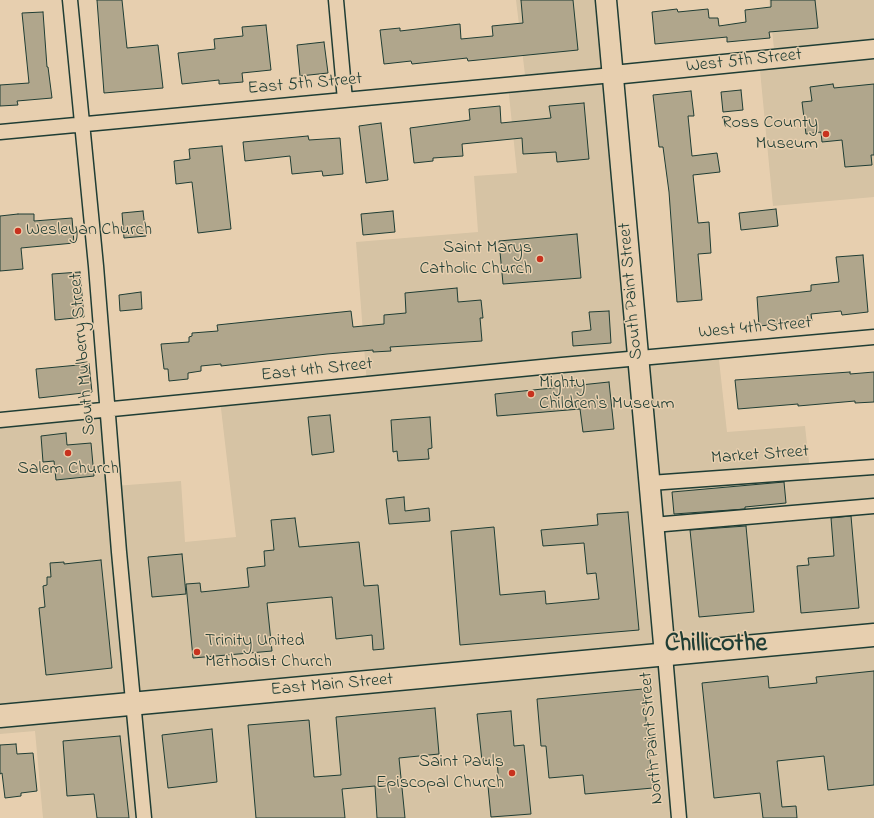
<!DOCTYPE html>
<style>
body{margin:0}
canvas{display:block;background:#e7cfaf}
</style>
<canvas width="874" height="818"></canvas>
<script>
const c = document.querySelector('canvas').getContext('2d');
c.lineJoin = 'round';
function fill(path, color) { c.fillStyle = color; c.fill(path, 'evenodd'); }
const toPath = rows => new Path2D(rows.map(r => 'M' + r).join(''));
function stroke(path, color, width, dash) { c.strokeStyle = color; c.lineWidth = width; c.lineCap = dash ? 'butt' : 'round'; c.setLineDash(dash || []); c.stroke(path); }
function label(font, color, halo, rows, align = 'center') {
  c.font = font + ' "Indie Flower",sans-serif'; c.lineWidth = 3; c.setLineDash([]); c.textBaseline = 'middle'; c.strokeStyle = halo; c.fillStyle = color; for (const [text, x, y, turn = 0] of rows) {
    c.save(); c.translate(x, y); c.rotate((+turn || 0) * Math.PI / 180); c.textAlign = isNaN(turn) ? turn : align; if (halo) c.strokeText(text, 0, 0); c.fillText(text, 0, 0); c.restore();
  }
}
fill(toPath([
 [516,0,606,0,638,358,718,351,727,432,805,426,810,471,874,467,874,818,43,818,35,731,0,734,0,420,108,409,114,486,181,481,185,542,236,537,220,400,367,385,356,242,478,232,474,176,517,173,508,85,526,83],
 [769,0,874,0,874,197,773,206,759,60,775,59]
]), '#d6c3a4');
const building = toPath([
 [97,0,122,0,127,48,158,45,163,88,104,93,97,0],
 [521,0,573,0,578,50,468,61,467,58,412,64,411,61,384,64,380,30,400,28,400,31,460,24,461,39,493,36,492,26,523,23,521,0],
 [771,0,815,0,818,28,769,32,770,38,748,40,727,42,727,37,655,44,652,12,677,9,678,12,708,9,709,18,718,18,719,26,746,22,745,10,771,7,771,0],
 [43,12,47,67,48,67,52,98,17,101,18,105,0,106,0,85,29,83,22,13,43,12],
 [266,25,271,70,242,73,243,82,219,84,219,80,182,84,178,53,215,49,214,39,243,36,242,27,266,25],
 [324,42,328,73,300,76,297,45,324,42],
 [833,84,834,88,874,84,874,155,871,155,872,165,845,167,842,140,822,142,821,132,806,134,802,102,812,101,810,87,833,84],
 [741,90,743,110,723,112,721,92,741,90],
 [691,91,694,116,688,116,692,156,717,153,720,172,693,175,698,223,709,222,711,253,698,254,702,300,677,302,669,192,663,147,659,147,653,95,691,91],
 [584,103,589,159,557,162,556,152,523,154,522,138,462,144,463,156,433,158,433,161,414,163,410,128,470,120,469,109,500,106,501,123,551,118,549,106,584,103],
 [381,123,388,180,366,183,359,126,381,123],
 [308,136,309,140,340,138,343,174,323,176,322,171,292,174,290,156,245,161,243,142,308,136],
 [222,146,231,229,198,233,192,182,176,184,174,161,190,159,189,149,222,146],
 [776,209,778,226,741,230,739,213,776,209],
 [143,211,146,236,124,238,122,213,143,211],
 [393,211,395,232,363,235,361,214,393,211],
 [18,214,34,214,34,221,72,218,74,243,21,248,23,269,0,271,0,216,18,214],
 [577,234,581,278,503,284,499,241,577,234],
 [863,255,868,312,842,315,841,311,811,314,812,321,759,326,757,297,811,291,811,285,839,282,836,257,863,255],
 [80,272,84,317,55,320,52,274,80,272],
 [457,288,458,302,481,300,483,318,480,318,482,341,390,347,391,351,373,352,373,350,327,354,221,366,221,364,201,366,201,371,188,373,188,379,169,381,168,369,164,369,161,344,189,342,189,337,192,336,192,333,218,331,217,325,351,311,353,327,384,324,384,315,406,313,405,293,457,288],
 [141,292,142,309,120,311,119,295,141,292],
 [609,311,611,343,573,346,572,332,591,330,589,312,609,311],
 [89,364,92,392,39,398,36,369,89,364],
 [850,372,850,374,874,372,874,402,855,403,855,401,798,406,798,404,738,409,735,380,850,372],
 [609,382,614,429,583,432,580,409,497,416,495,394,609,382],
 [330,415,334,452,312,455,308,417,330,415],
 [430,417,432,448,428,449,429,459,398,461,397,451,393,452,391,420,430,417],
 [66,433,67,445,91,443,94,476,56,480,54,461,43,462,41,436,66,433],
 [784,482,786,503,745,507,745,509,674,514,672,492,784,482],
 [404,497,405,511,429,508,430,521,389,524,386,499,404,497],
 [628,512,639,630,460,645,451,531,494,527,500,595,545,591,546,604,599,599,596,573,587,574,584,543,543,546,541,530,598,525,597,514,628,512],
 [851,516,859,608,801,613,797,566,809,565,808,558,834,556,831,518,851,516],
 [295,518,299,547,359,542,364,586,378,585,384,649,373,650,372,635,336,639,332,597,267,603,272,651,193,658,186,584,200,583,201,592,249,587,247,568,265,566,264,551,274,550,271,520,295,518],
 [746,526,754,612,699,617,690,530,746,526],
 [182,554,186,594,152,597,148,557,182,554],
 [101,560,112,668,46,675,39,608,45,607,43,586,47,585,47,577,51,577,50,563,64,562,64,564,101,560],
 [874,671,874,785,828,790,824,756,777,761,782,807,796,806,797,818,763,818,760,793,714,798,702,683,768,676,769,688,817,683,816,677,874,671],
 [643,689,653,788,585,794,583,775,549,778,546,746,541,746,537,699,643,689],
 [435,708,439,754,399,758,405,818,377,818,375,786,342,789,345,818,256,818,248,725,309,720,314,777,341,775,336,717,435,708],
 [511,711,514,746,524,745,531,814,491,817,488,786,499,785,497,760,482,761,477,714,511,711],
 [212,729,217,782,168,788,162,735,212,729],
 [120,736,129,818,97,818,94,794,67,796,63,741,120,736],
 [16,744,17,754,33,753,37,791,21,793,21,796,5,798,2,773,0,774,0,745,16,744]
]);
fill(building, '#b0a68c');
stroke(building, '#1f3d34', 1);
const minor = toPath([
 [70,0,96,266,119,552,144,818],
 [336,0,345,100],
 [0,132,613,75],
 [0,420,562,365,874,337],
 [650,483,874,467],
 [653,525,874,506],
 [665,655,679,818]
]);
const tertiary = toPath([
 [613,75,874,49]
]);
const secondary = toPath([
 [606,0,665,655]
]);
const primary = toPath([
 [0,716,874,635]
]);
stroke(minor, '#1f3d34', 17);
stroke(tertiary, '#1f3d34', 21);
stroke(secondary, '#1f3d34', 23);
stroke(primary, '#1f3d34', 25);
stroke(minor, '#e7cfaf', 14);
stroke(tertiary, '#e7cfaf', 18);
stroke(secondary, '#e7cfaf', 20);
stroke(primary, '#e7cfaf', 22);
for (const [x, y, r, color] of [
 [826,134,4,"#c8321e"],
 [18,231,4,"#c8321e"],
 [540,259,4,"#c8321e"],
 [531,394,4,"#c8321e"],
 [68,453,4,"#c8321e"],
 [197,652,4,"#c8321e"],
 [512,773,4,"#c8321e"]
]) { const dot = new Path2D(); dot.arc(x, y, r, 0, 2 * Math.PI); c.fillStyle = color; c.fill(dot); stroke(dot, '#e7cfaf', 1.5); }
label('18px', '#1f3d34', '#e7cfaf', [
 ["West 5th Street",744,62,-6],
 ["East 5th Street",305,85,-5],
 ["South Paint Street",632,291,-95],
 ["West 4th Street",755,329,-5],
 ["South Mulberry Street",84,354,-95],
 ["East 4th Street",317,371,-6],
 ["Market Street",760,456,-4],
 ["East Main Street",332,686,-5],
 ["North Paint Street",653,738,-95]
]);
label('18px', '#1f3d34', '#e7cfaf', [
 ["Ross County",818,124],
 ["Museum",818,145],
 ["Wesleyan Church",26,231,"left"],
 ["Saint Marys",532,249],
 ["Catholic Church",532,270],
 ["Mighty",539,384,"left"],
 ["Children's Museum",539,405,"left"],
 ["Salem Church",68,470,"center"],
 ["Trinity United",205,642,"left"],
 ["Methodist Church",205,663,"left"],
 ["Saint Pauls",504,763],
 ["Episcopal Church",504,784]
], 'right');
label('bold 26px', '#1f3d34', '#e7cfaf', [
 ["Chillicothe",716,646]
]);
</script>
